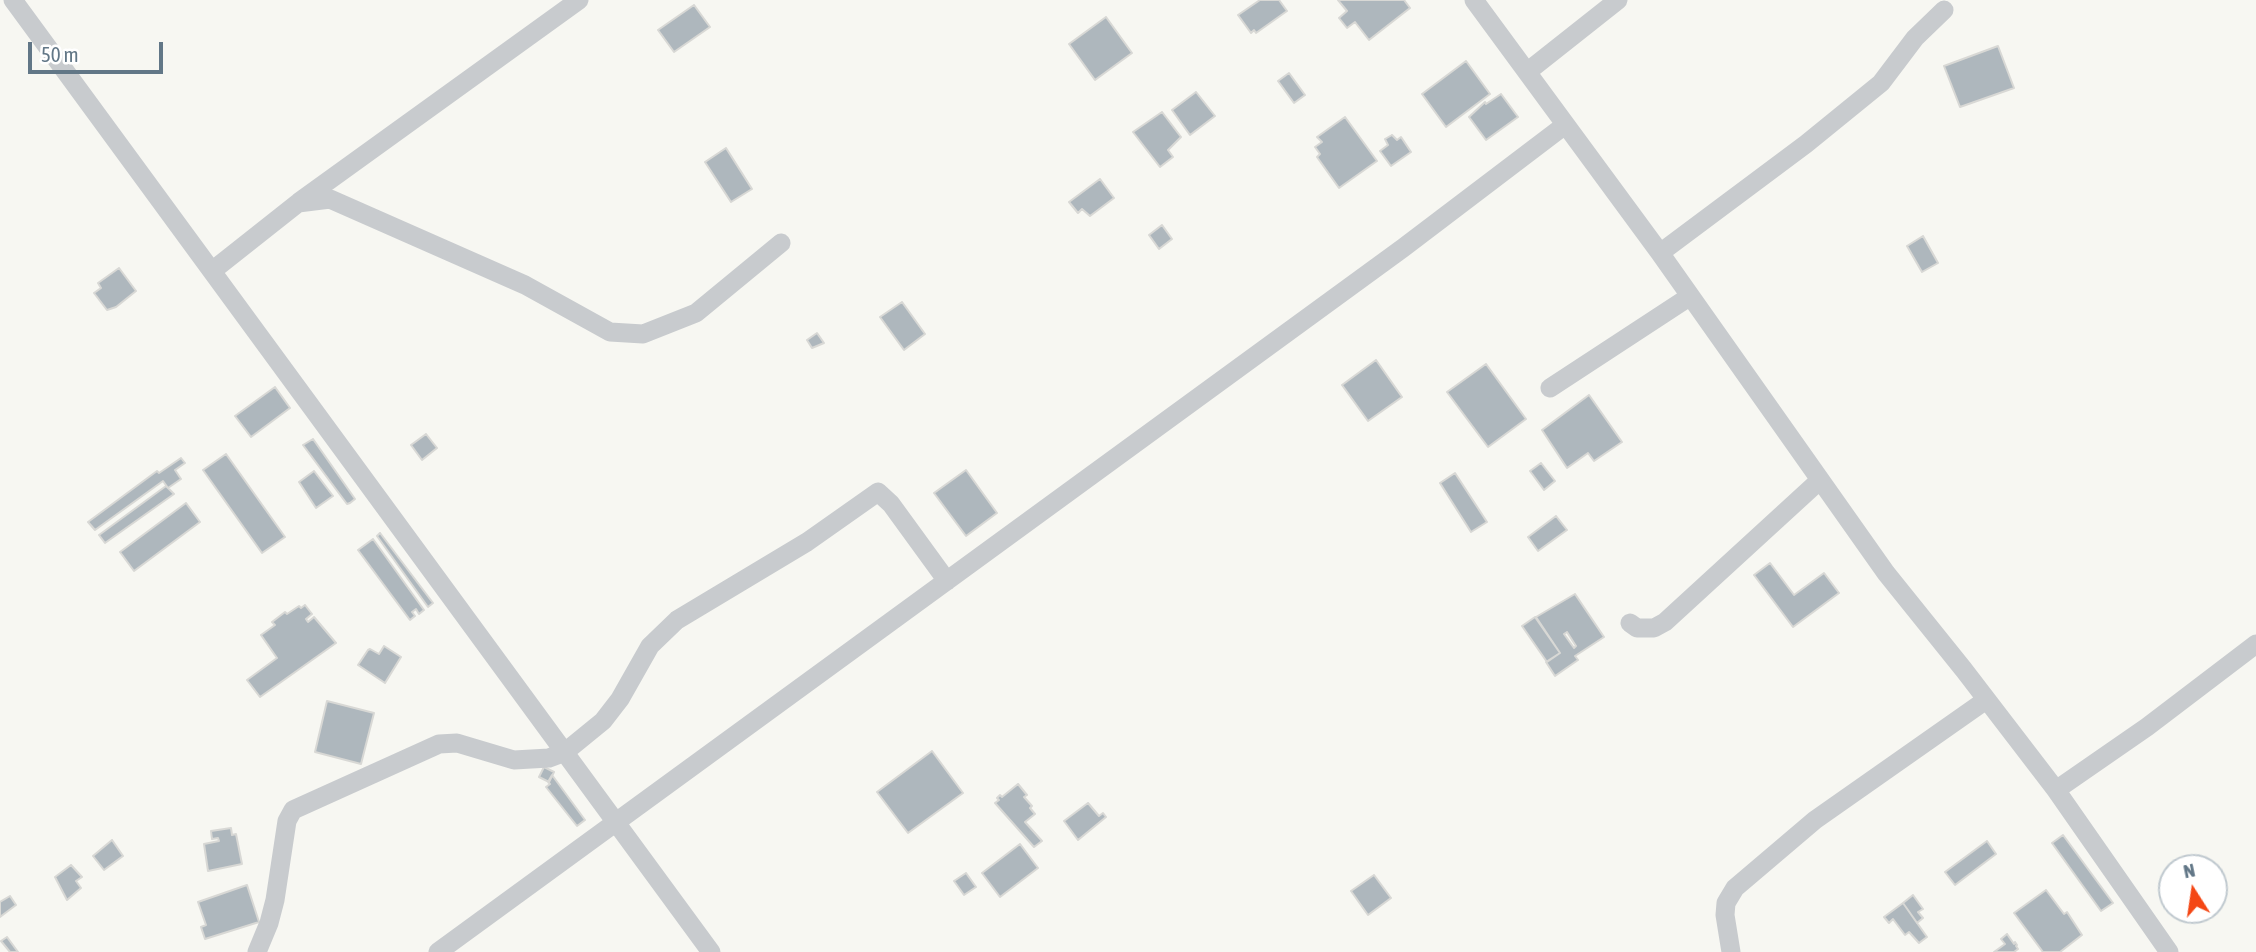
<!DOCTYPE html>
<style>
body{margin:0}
#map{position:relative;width:2256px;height:952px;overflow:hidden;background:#f7f7f2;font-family:"Asap Condensed",sans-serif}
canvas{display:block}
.north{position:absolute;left:2158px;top:854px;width:70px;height:70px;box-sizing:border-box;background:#fff;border:2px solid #c0c9cf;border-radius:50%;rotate:348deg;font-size:19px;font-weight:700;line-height:28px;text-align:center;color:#627787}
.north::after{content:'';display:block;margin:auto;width:24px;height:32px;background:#f44715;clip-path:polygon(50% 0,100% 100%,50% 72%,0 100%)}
.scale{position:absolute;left:28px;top:42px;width:135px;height:32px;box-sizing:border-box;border:4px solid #627787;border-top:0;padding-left:9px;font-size:21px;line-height:24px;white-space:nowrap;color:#627787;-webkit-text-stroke:5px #fff;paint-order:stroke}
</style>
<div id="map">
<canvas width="2256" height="952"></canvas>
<div class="north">N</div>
<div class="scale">50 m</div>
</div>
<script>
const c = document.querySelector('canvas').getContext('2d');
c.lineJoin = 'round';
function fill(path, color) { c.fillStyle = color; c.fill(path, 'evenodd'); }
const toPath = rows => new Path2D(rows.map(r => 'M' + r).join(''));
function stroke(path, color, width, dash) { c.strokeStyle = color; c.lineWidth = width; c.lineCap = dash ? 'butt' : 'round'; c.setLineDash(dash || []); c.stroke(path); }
const building = toPath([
 [1260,0,1279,0,1287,11,1256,33,1254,30,1251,33,1238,15,1260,0],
 [1338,0,1404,0,1410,8,1369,40,1355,22,1347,28,1339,18,1347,11,1338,0],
 [694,5,710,27,674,52,658,30,694,5],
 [1106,17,1132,53,1095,80,1069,44,1106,17],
 [1998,46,2014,88,1960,107,1944,66,1998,46],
 [1466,61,1490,94,1446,127,1422,94,1466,61],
 [1289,73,1305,95,1294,103,1278,81,1289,73],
 [1196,92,1215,116,1190,135,1172,110,1196,92],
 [1501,94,1518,117,1486,140,1469,117,1485,102,1486,104,1501,94],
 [1162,112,1181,137,1168,150,1173,157,1160,167,1133,132,1162,112],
 [1345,117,1377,161,1339,188,1317,157,1320,154,1315,147,1322,142,1317,137,1345,117],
 [1392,135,1397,140,1401,137,1411,152,1391,166,1380,151,1388,145,1385,139,1392,135],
 [726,148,752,189,731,202,705,162,726,148],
 [1100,179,1114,198,1090,216,1082,209,1078,213,1069,202,1100,179],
 [1162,225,1172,239,1159,249,1149,235,1162,225],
 [1923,236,1938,263,1922,272,1907,246,1923,236],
 [119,268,136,291,116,307,107,310,94,293,101,288,98,283,119,268],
 [902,302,925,334,904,350,880,317,902,302],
 [817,333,824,343,812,348,807,340,817,333],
 [1376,360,1402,397,1368,421,1342,385,1376,360],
 [1486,364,1526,419,1488,447,1447,392,1486,364],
 [275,387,290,408,251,437,235,416,275,387],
 [1589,395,1622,442,1594,461,1588,453,1567,468,1542,430,1589,395],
 [426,434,437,448,422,460,411,445,426,434],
 [313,439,355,499,350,503,347,504,303,445,313,439],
 [226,454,285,537,262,553,203,470,226,454],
 [181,458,185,463,175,470,181,479,168,488,163,481,95,530,88,522,157,471,159,473,181,458],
 [1541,463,1555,481,1544,490,1530,471,1541,463],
 [966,470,997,513,966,536,934,493,966,470],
 [314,471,333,496,316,508,299,482,314,471],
 [1455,473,1487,522,1471,532,1440,483,1455,473],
 [166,486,174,494,105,543,99,535,166,486],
 [186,503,200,522,134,571,120,552,186,503],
 [1556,516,1567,530,1538,551,1528,537,1556,516],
 [380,533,433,603,428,607,377,536,380,533],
 [373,539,424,610,419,614,416,609,412,612,415,616,410,620,358,550,373,539],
 [1770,563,1794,595,1824,573,1839,593,1793,627,1754,575,1770,563],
 [1575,594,1604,637,1575,656,1578,660,1555,676,1546,662,1560,653,1536,617,1575,594],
 [1567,632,1576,646,1574,648,1564,634,1567,632],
 [305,605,312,614,306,619,308,622,314,617,336,643,260,697,247,680,277,658,261,635,275,625,272,622,285,612,287,614,299,606,301,608,305,605],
 [1535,617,1560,653,1547,662,1522,626,1535,617],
 [384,646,401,657,385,683,358,665,368,650,370,649,379,654,384,646],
 [327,701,374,713,361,764,315,752,327,701],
 [932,751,963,793,908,833,877,792,932,751],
 [544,767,554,772,549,782,539,777,544,767],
 [552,775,585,820,577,826,546,787,550,784,548,782,552,775],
 [1018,784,1027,795,1024,797,1032,806,1030,808,1035,814,1025,822,1042,841,1034,847,995,803,999,800,997,798,1000,795,1002,797,1018,784],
 [1088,803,1099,816,1103,813,1106,817,1078,840,1064,821,1088,803],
 [231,828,232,835,236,834,242,864,208,871,204,844,219,841,218,838,212,839,211,831,231,828],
 [2063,835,2113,903,2101,911,2052,843,2063,835],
 [112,840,123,856,104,870,93,856,112,840],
 [1987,841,1996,854,1955,885,1945,872,1987,841],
 [1020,844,1038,868,1000,897,982,873,1020,844],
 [71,865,82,877,76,881,81,888,67,900,55,877,71,865],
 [966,873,976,887,964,895,954,881,966,873],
 [1374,875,1391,898,1368,915,1351,891,1374,875],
 [247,885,259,922,205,939,201,927,206,925,198,902,247,885],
 [2046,890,2064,914,2067,912,2082,935,2060,952,2043,952,2014,913,2046,890],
 [1913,895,1923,909,1918,912,1923,918,1917,923,1903,903,1913,895],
 [10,896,16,905,0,917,0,902,10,896],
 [1903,903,1927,937,1919,943,1909,932,1905,935,1893,919,1889,923,1884,917,1903,903],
 [2007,934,2014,944,2015,942,2017,945,2016,946,2018,949,2014,952,1994,952,2005,944,2001,939,2007,934],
 [7,937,18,952,10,952,1,941,7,937]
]);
fill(building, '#aeb7bd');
stroke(building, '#d8d8d5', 2);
stroke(toPath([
 [13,0,711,952],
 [1474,0,1660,253,1886,573,1964,670,2056,790,2169,952],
 [1527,72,1618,0],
 [299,202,579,0],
 [1660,253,1806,144,1881,83,1915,38,1944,10],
 [212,271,298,203,330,199,525,285,610,332,643,334,696,313,781,243],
 [1550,388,1689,297],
 [1630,623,1637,628,1654,628,1665,622,1820,480],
 [2056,790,2147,727,2256,644],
 [257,952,269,923,275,900,287,821,293,810,439,744,457,743,514,760,549,758,565,752,603,721,620,699,650,646,677,620,807,542,878,492,891,504,947,581],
 [438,952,1403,248,1565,125],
 [1731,952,1725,915,1726,903,1735,888,1815,820,1986,700]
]), '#c8cbce', 19);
</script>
